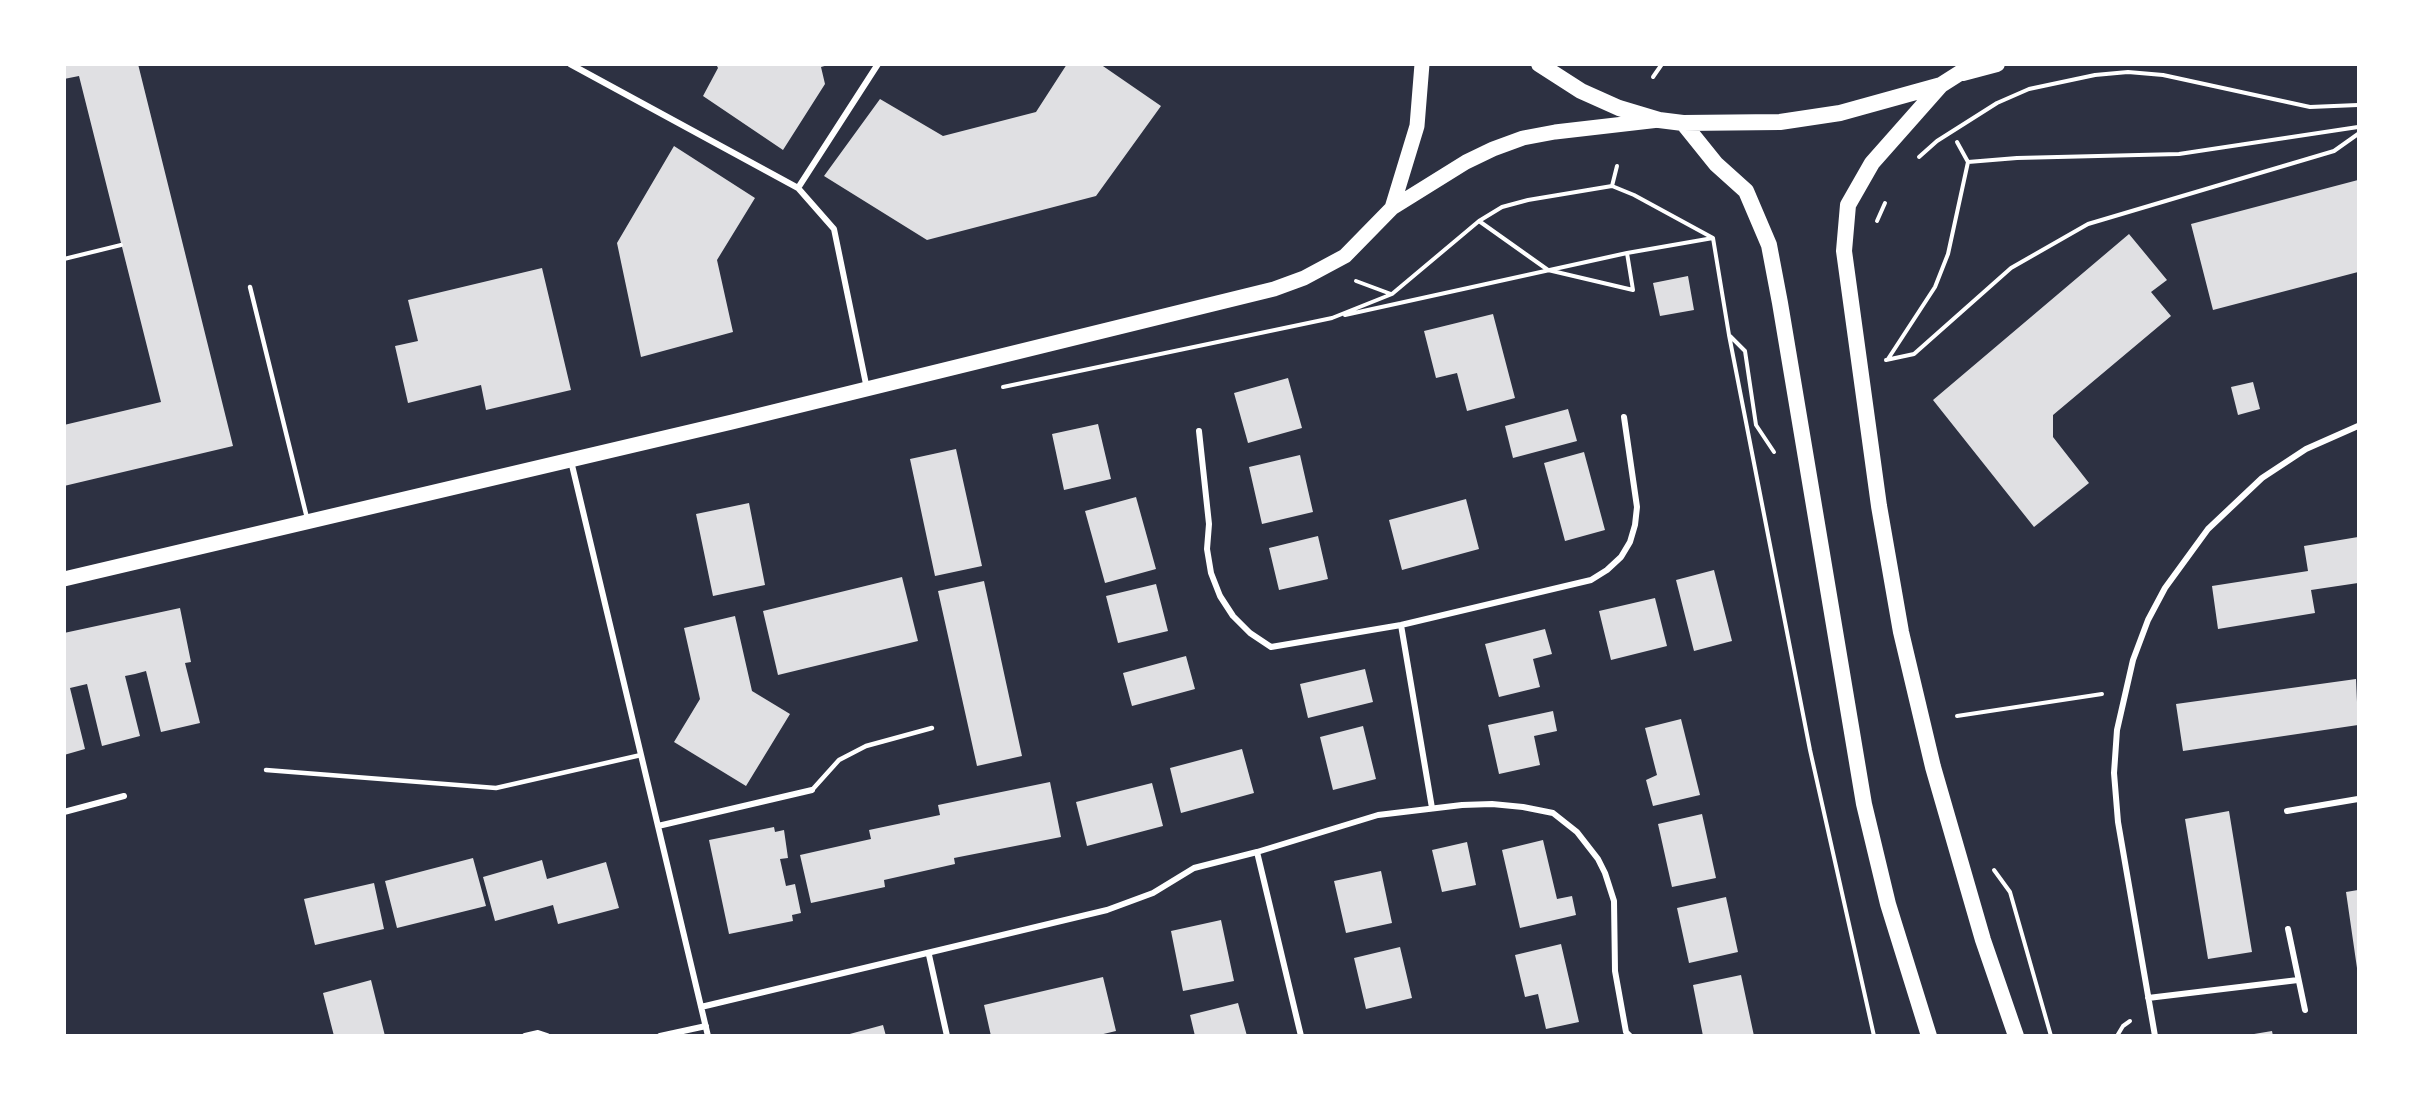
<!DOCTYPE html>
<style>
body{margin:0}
#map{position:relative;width:2423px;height:1100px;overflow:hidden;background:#2d3142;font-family:Jost,sans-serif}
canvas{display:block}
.frame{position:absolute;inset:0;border:66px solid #fff;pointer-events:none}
</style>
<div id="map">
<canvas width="2423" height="1100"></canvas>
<div class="frame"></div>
</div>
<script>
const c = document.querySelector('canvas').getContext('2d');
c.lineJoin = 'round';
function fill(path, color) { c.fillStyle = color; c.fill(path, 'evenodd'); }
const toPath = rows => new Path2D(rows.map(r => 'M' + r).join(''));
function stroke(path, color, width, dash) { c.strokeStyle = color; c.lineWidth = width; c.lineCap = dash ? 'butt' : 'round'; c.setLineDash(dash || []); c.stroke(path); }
fill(toPath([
 [64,64,138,64,233,446,64,486,64,425,161,402,79,76,64,79],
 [716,64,828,64,828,65,821,67,825,84,783,150,703,96,718,68],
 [1067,64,1100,64,1161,106,1096,196,927,240,824,176,880,99,943,136,1036,112],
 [674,146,755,198,717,260,733,332,641,357,617,243],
 [2358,180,2358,272,2213,310,2191,224],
 [2129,234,2167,280,2151,292,2171,316,2053,415,2053,437,2089,483,2034,527,1933,400],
 [542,268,571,390,486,410,481,385,408,403,395,346,418,341,408,300],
 [1688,276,1694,310,1660,316,1653,283],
 [1493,314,1515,398,1467,411,1457,373,1436,378,1424,331],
 [1288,378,1302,428,1248,443,1234,393],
 [2253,382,2260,409,2238,415,2231,387],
 [1568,409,1577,441,1513,458,1505,426],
 [1098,424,1111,479,1064,490,1052,434],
 [956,449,982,566,935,576,910,459],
 [1584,452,1605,530,1565,541,1544,463],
 [1300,455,1313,512,1262,524,1249,467],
 [1136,497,1156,569,1105,583,1085,511],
 [1466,499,1479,549,1402,570,1389,520],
 [749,503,765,585,713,596,696,514],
 [1318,536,1328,579,1279,590,1269,548],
 [2358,537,2358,583,2311,590,2315,613,2218,629,2212,586,2308,571,2304,546],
 [1714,570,1732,641,1694,651,1676,580],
 [902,577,918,641,778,675,763,611],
 [984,581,1022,756,977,766,938,591],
 [1156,584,1168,631,1118,643,1106,596],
 [1655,598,1667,646,1611,660,1599,611],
 [180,608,191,662,185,663,200,723,161,732,146,671,135,674,125,676,140,736,102,746,87,684,70,688,85,749,64,755,64,633],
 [735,616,752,691,790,714,746,786,674,742,700,699,684,628],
 [1545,629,1552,654,1533,659,1540,687,1499,697,1485,644],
 [1186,656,1195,689,1132,706,1123,673],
 [1365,669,1373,702,1308,718,1300,684],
 [2356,679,2358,725,2183,751,2176,704],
 [1553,711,1557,731,1534,736,1540,765,1499,774,1488,725],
 [1681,719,1700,795,1653,806,1646,780,1657,775,1645,728],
 [1363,726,1376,779,1333,790,1320,737],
 [1242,749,1254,793,1181,813,1170,768],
 [1050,782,1061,837,954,858,955,864,884,880,885,887,811,903,800,855,871,839,869,830,940,815,938,805],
 [1152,783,1163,826,1087,846,1076,802],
 [2229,811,2252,952,2208,959,2185,819],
 [1702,814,1716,878,1672,887,1658,824],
 [774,827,775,832,784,830,788,858,780,859,786,886,795,884,801,913,792,915,793,921,729,934,709,840],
 [1543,840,1557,899,1572,896,1576,915,1520,928,1502,850],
 [1467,842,1476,885,1442,892,1432,850],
 [473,858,486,906,397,928,385,881],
 [542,860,547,879,606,862,619,908,558,924,553,905,495,921,483,877],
 [1381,871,1392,923,1346,933,1334,881],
 [374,883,384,929,315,945,304,899],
 [2358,890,2358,968,2357,968,2346,892],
 [1726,897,1738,952,1689,963,1677,908],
 [1221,920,1234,981,1183,991,1171,931],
 [1561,944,1579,1022,1546,1029,1538,994,1525,997,1515,955],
 [1400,947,1412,998,1366,1009,1354,958],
 [1741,975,1754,1036,1703,1036,1693,985],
 [1103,977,1116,1031,1095,1036,991,1036,984,1005],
 [371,980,385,1036,334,1036,323,993],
 [1238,1003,1247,1036,1195,1036,1190,1015],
 [883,1025,886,1036,846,1036,846,1035],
 [2272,1031,2273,1036,2254,1036,2254,1034]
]), '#e0e0e3');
stroke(toPath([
 [1653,77,1662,64],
 [1957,142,1968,162,2017,158,2179,154,2358,127],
 [1919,157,1937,141,1997,103,2029,89,2095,75,2128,72,2163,75,2310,107,2358,105],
 [1612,186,1617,166],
 [1479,221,1548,270,1633,290,1627,253,1713,238,1729,335,1810,750,1874,1036],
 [1877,221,1885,203],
 [64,259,121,245],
 [1356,281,1391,294],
 [1345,315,1627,253],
 [1730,336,1745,351,1756,425,1774,452],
 [1888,359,1935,287,1948,254,1968,162],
 [1886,360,1914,354,2011,268,2088,224,2334,151,2358,134],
 [1003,387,1332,318,1392,294,1479,221,1502,207,1528,200,1612,186,1634,195,1713,238],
 [1957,716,2102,694],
 [1994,870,2010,892,2051,1036],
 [2117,1036,2123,1026,2130,1021]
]), '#fff', 4);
stroke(toPath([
 [250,287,307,518],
 [266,770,496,788,641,755],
 [812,790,839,760,866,746,932,728]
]), '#fff', 4.5);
stroke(toPath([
 [570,64,798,188],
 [867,389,834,229,798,188,878,64],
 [1199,431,1209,524,1207,549,1211,573,1220,596,1233,616,1250,633,1271,647,1401,625,1591,580,1607,570,1621,557,1630,542,1635,525,1637,507,1624,417],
 [571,461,708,1036],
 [1401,625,1432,808],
 [2287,811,2358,799],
 [64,812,124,796],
 [658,826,812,790],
 [1257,852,1301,1036],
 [2288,929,2305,1010],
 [929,955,947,1036],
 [2148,998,2298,980],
 [701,1007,1107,910,1153,893,1194,868,1257,852,1378,815,1462,805,1492,804,1523,807,1553,813,1577,832,1598,859,1605,873,1614,901,1615,971,1626,1032,1630,1036],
 [525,1036,538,1033,547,1036],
 [660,1036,706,1026],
 [2155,1036,2118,822,2114,773,2117,730,2133,660,2148,620,2165,588,2208,529,2262,478,2306,449,2358,426]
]), '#fff', 6);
stroke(toPath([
 [1392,208,1417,126,1422,64],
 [64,579,732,422,1274,289,1304,278,1345,256,1392,208,1466,162,1493,149,1523,138,1555,132,1659,120]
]), '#fff', 15);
stroke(toPath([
 [1539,64,1581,91,1619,108,1659,120,1683,123,1780,122,1840,113,1941,85,1974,64],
 [1963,73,1997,64],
 [1941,85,1872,163,1848,205,1844,251,1879,506,1901,632,1933,767,1983,940,2016,1036],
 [1683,123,1716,164,1746,191,1769,245,1780,303,1864,804,1888,904,1929,1036]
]), '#fff', 16);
</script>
